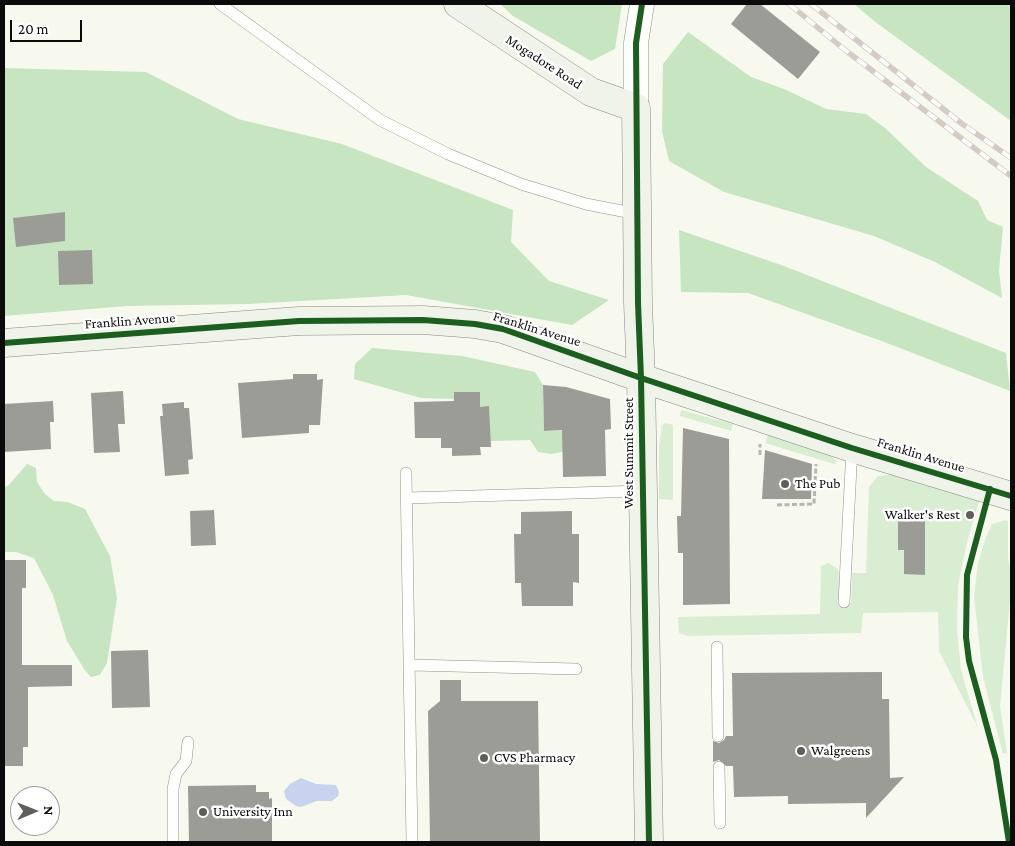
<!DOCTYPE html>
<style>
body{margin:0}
#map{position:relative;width:1015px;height:846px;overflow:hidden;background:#f7f9ef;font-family:"Crimson Pro",serif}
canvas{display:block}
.frame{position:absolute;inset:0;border:5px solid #0b0b0b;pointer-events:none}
.north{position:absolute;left:10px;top:786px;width:50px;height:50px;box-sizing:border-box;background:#fff;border:1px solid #9d9d9d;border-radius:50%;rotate:89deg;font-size:14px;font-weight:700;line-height:20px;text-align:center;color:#0b0b0b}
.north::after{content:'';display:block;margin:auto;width:18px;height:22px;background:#5e5e5b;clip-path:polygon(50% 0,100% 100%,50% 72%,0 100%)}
.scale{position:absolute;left:10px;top:20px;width:72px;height:22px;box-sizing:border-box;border:2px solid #0b0b0b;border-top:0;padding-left:6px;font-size:15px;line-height:18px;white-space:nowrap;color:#0b0b0b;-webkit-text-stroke:4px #fff;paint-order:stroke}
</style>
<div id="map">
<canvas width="1015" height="846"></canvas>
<div class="frame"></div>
<div class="north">N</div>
<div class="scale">20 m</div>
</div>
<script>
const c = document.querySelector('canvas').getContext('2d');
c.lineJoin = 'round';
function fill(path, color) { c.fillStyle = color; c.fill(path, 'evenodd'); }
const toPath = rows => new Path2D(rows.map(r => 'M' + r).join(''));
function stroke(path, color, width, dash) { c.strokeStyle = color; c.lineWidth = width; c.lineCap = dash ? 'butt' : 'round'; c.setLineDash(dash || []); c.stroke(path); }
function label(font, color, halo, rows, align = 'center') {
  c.font = font + ' "Crimson Pro",serif'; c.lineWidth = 5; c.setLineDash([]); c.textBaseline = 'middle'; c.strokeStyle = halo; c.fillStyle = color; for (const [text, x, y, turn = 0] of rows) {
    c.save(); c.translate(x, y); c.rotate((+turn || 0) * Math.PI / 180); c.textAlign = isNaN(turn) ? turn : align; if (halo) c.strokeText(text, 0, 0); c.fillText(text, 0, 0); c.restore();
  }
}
fill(toPath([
 [681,410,733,424,731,431,680,416],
 [666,423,673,425,673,500,659,499,659,447,662,425],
 [768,435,830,455,837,462,834,464,765,443],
 [885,475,897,475,980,499,967,542,958,586,957,630,961,670,978,728,939,651,938,612,863,613,861,633,688,636,679,633,678,617,820,614,821,566,829,563,838,569,841,604,851,603,852,573,866,573,869,487,878,476],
 [1005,520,1008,521,1008,558,1011,573,1011,590,1000,706,1007,753,1003,754,983,677,974,597,978,563,986,537,992,524]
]), '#d8edd1');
fill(toPath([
 [500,4,622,4,615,49,591,61,513,16],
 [854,4,1011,4,1011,121,874,21],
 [688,32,751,77,784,89,826,109,866,114,885,128,926,167,978,201,987,220,1003,227,999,270,1002,298,935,262,874,236,724,192,669,161,662,131,663,64],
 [4,68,146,72,238,119,342,144,513,210,511,242,549,281,609,300,572,325,406,295,248,304,127,306,4,316],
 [679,230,784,266,1006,353,1010,391,887,343,748,293,681,292],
 [372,348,462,356,535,372,543,385,544,431,574,430,571,450,552,454,538,452,530,440,490,441,489,407,480,407,479,392,454,392,454,399,421,398,354,379,355,364],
 [27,464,36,468,37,482,45,494,54,501,68,502,85,509,110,556,117,598,107,663,100,675,91,677,84,669,67,641,53,595,34,558,16,552,4,552,4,487,8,486]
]), '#c6e5c0');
fill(toPath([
 [301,778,316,784,336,785,339,792,338,796,332,801,317,801,301,807,296,806,286,799,284,791,290,784]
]), '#c8d3f0');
fill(toPath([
 [747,4,760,4,820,52,798,79,731,24],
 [65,212,65,241,16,247,13,218],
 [92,250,93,284,59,285,58,251],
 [293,374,317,374,317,380,323,379,320,425,309,425,309,433,242,438,238,383,293,379],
 [543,385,566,387,610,399,611,429,605,430,606,476,563,477,562,430,544,431],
 [123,391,125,424,118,424,120,452,94,453,91,393],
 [454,392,480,392,480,407,489,406,491,447,480,447,481,455,452,456,452,448,441,448,441,438,415,438,414,402,454,401],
 [53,401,54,422,50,422,51,449,4,452,4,404],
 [184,402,184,408,189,408,193,459,188,460,189,474,165,476,160,416,163,416,162,404],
 [683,428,729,439,730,604,683,605,683,553,678,553,677,516,681,516],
 [765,450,812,464,811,499,762,499],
 [214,510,216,545,191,546,190,511],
 [572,511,572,534,579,534,579,583,573,582,573,606,522,606,521,583,515,583,514,534,521,534,521,512],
 [898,516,925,517,925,575,904,574,904,550,898,550],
 [4,560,26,560,26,588,22,588,22,665,72,665,72,686,28,687,28,747,23,747,23,766,4,766],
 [148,650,150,707,112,708,111,651],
 [882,672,882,699,889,699,890,778,904,777,866,818,866,803,788,804,788,796,734,797,733,766,726,766,719,760,713,762,713,741,719,743,724,740,726,736,733,736,732,673],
 [440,680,461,680,461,701,538,701,540,842,430,842,428,711,440,701],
 [256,785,256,792,269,792,269,799,272,798,272,842,189,842,188,786]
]), '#9b9c95');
const lane = toPath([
 [220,4,380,120,448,154,521,184,586,204,637,214],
 [406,473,412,842],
 [407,498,642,491],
 [844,602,852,448],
 [717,647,718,736],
 [410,665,576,669],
 [719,767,720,823],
 [173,842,173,789,176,774,186,761,188,742]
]);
const street = toPath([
 [636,108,636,43,642,4]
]);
const secondary = toPath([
 [458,4,591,92,636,108,638,303,641,378,649,842],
 [4,343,299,321,423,320,475,324,503,329,641,378,852,448,1011,496]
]);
stroke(lane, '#91928e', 12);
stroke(street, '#91928e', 25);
stroke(secondary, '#888984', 29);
stroke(toPath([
 [760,455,760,444],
 [777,505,814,504,816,464]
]), '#b6b7b5', 3, [5, 2.5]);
stroke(lane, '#fefefd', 11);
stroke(street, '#fefefd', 24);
stroke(secondary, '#f0f3e9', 28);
const rail = toPath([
 [789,4,845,50,1011,176],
 [811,4,961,123,1011,158]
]);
stroke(rail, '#d4cbc4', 5.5);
stroke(rail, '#fff', 4, [11]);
stroke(toPath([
 [642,4,636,43,638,303,641,378,649,842],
 [4,343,299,321,423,320,475,324,503,329,641,378,852,448,1011,496],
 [990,489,967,575,966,637,969,661,996,760,1009,842]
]), '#1b5e20', 6);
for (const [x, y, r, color] of [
 [785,484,5,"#5e5e5b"],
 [970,515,5,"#5e5e5b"],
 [801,751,5,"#5e5e5b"],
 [484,758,5,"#5e5e5b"],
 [203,812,5,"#5e5e5b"]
]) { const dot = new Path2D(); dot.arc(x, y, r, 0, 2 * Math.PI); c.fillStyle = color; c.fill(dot); stroke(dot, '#fff', 2); }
label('14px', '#0b0b0b', '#fff', [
 ["Mogadore Road",544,62,33],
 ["Franklin Avenue",130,321,-4],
 ["Franklin Avenue",537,329,17],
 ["West Summit Street",629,453,-90],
 ["Franklin Avenue",921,455,17]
]);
label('14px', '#0b0b0b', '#fff', [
 ["The Pub",795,484],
 ["Walker's Rest",960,515,"right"],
 ["Walgreens",811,751],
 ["CVS Pharmacy",494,758],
 ["University Inn",213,812]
], 'left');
</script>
